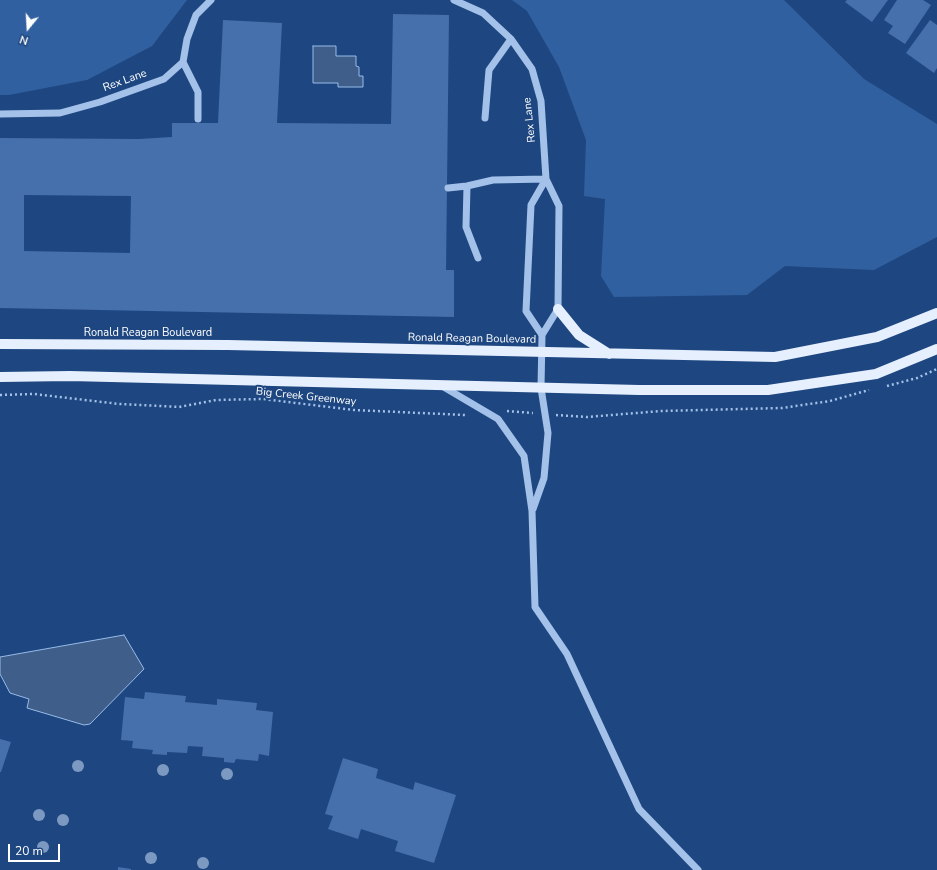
<!DOCTYPE html>
<style>
body{margin:0}
#map{position:relative;width:937px;height:870px;overflow:hidden;background:#1e4781;font-family:"Nunito Sans",sans-serif}
canvas{display:block}
.north{position:absolute;left:8px;top:8px;width:40px;height:40px;-webkit-text-stroke:3px #1e4781;paint-order:stroke;rotate:198deg;font-size:11px;font-weight:700;line-height:16px;text-align:center;color:#fff}
.north::after{content:'';display:block;margin:auto;width:14px;height:18px;background:#fff;clip-path:polygon(50% 0,100% 100%,50% 72%,0 100%)}
.scale{position:absolute;left:8px;top:844px;width:52px;height:18px;box-sizing:border-box;border:2px solid #fff;border-top:0;padding-left:5px;font-size:12px;line-height:14px;white-space:nowrap;color:#fff;-webkit-text-stroke:3px #1e4781;paint-order:stroke}
</style>
<div id="map">
<canvas width="937" height="870"></canvas>
<div class="north">N</div>
<div class="scale">20 m</div>
</div>
<script>
const c = document.querySelector('canvas').getContext('2d');
c.lineJoin = 'round';
function fill(path, color) { c.fillStyle = color; c.fill(path, 'evenodd'); }
const toPath = rows => new Path2D(rows.map(r => 'M' + r).join(''));
function stroke(path, color, width, dash) { c.strokeStyle = color; c.lineWidth = width; c.lineCap = dash ? 'butt' : 'round'; c.setLineDash(dash || []); c.stroke(path); }
function label(font, color, halo, rows, align = 'center') {
  c.font = font + ' "Nunito Sans",sans-serif'; c.lineWidth = 4; c.setLineDash([]); c.textBaseline = 'middle'; c.strokeStyle = halo; c.fillStyle = color; for (const [text, x, y, turn = 0] of rows) {
    c.save(); c.translate(x, y); c.rotate((+turn || 0) * Math.PI / 180); c.textAlign = isNaN(turn) ? turn : align; if (halo) c.strokeText(text, 0, 0); c.fillText(text, 0, 0); c.restore();
  }
}
fill(toPath([
 [0,0,187,0,152,46,87,80,9,95,0,95],
 [512,0,784,0,864,79,937,124,937,237,874,270,785,266,747,295,614,297,601,276,605,199,584,196,586,140,559,67,527,11]
]), '#3160a0');
const water = toPath([
 [313,46,336,46,336,56,356,56,356,66,359,67,359,76,363,76,363,87,338,87,338,83,313,83,313,46],
 [124,635,144,669,90,724,84,725,27,708,29,699,10,693,0,674,0,657,124,635]
]);
fill(water, '#3f5e89');
stroke(water, '#97bceb', 1);
fill(toPath([
 [847,0,888,0,872,22,845,2],
 [897,0,923,0,931,5,905,44,888,33,893,26,884,20],
 [393,14,449,15,446,270,454,270,454,317,0,308,0,138,139,139,172,137,172,123,218,123,223,20,282,23,277,123,391,124],
 [24,195,131,196,130,253,24,251],
 [930,20,937,25,937,68,934,73,906,53],
 [145,692,186,696,185,702,217,705,217,699,257,703,256,710,273,712,269,756,259,754,258,761,236,759,234,763,224,762,224,758,202,756,203,747,188,746,187,753,167,752,167,755,152,754,153,750,132,748,133,741,121,740,125,697,144,699],
 [0,739,11,742,1,772,0,772],
 [343,758,378,769,376,778,413,790,415,782,456,795,434,863,395,851,398,841,361,829,358,839,328,829,333,816,325,814],
 [118,867,131,869,131,870,118,870]
]), '#4670ab');
stroke(toPath([
 [887,386,917,378,937,369],
 [0,395,34,394,119,404,179,407,216,400,263,399,354,410,465,415],
 [507,411,533,413],
 [556,415,587,417,661,411,782,408,830,401,869,390]
]), '#a3c1e9', 2.5, [2, 3]);
stroke(toPath([
 [454,0,483,13,511,39,532,69,541,101,546,179,559,206,558,309,542,335,541,388,548,433,544,478,533,509],
 [183,62,198,92,198,119],
 [0,114,60,113,100,102,164,79,183,62,187,39,196,15,211,0],
 [485,118,489,70,511,39],
 [467,186,466,227,478,258],
 [448,188,467,186,493,180,546,179],
 [542,335,526,311,531,205,546,179],
 [442,386,498,419,524,456,532,511,535,607,567,654,639,809,698,870]
]), '#a3c1e9', 7);
stroke(toPath([
 [558,309,579,335,609,354],
 [0,344,228,345,775,357,877,337,937,313],
 [0,377,70,376,639,390,768,390,876,374,937,349]
]), '#e6effe', 10);
c.fillStyle = '#7c99c2';
for (const [x, y] of [
 [78,766],
 [163,770],
 [227,774],
 [39,815],
 [63,820],
 [43,847],
 [151,858],
 [203,863]
]) { c.beginPath(); c.arc(x, y, 6, 0, 2 * Math.PI); c.fill(); }
label('11px', '#fff', '#1e4781', [
 ["Rex Lane",125,81,-20],
 ["Rex Lane",530,120,-96],
 ["Ronald Reagan Boulevard",148,333],
 ["Ronald Reagan Boulevard",472,339,1],
 ["Big Creek Greenway",306,397,6]
]);
</script>
